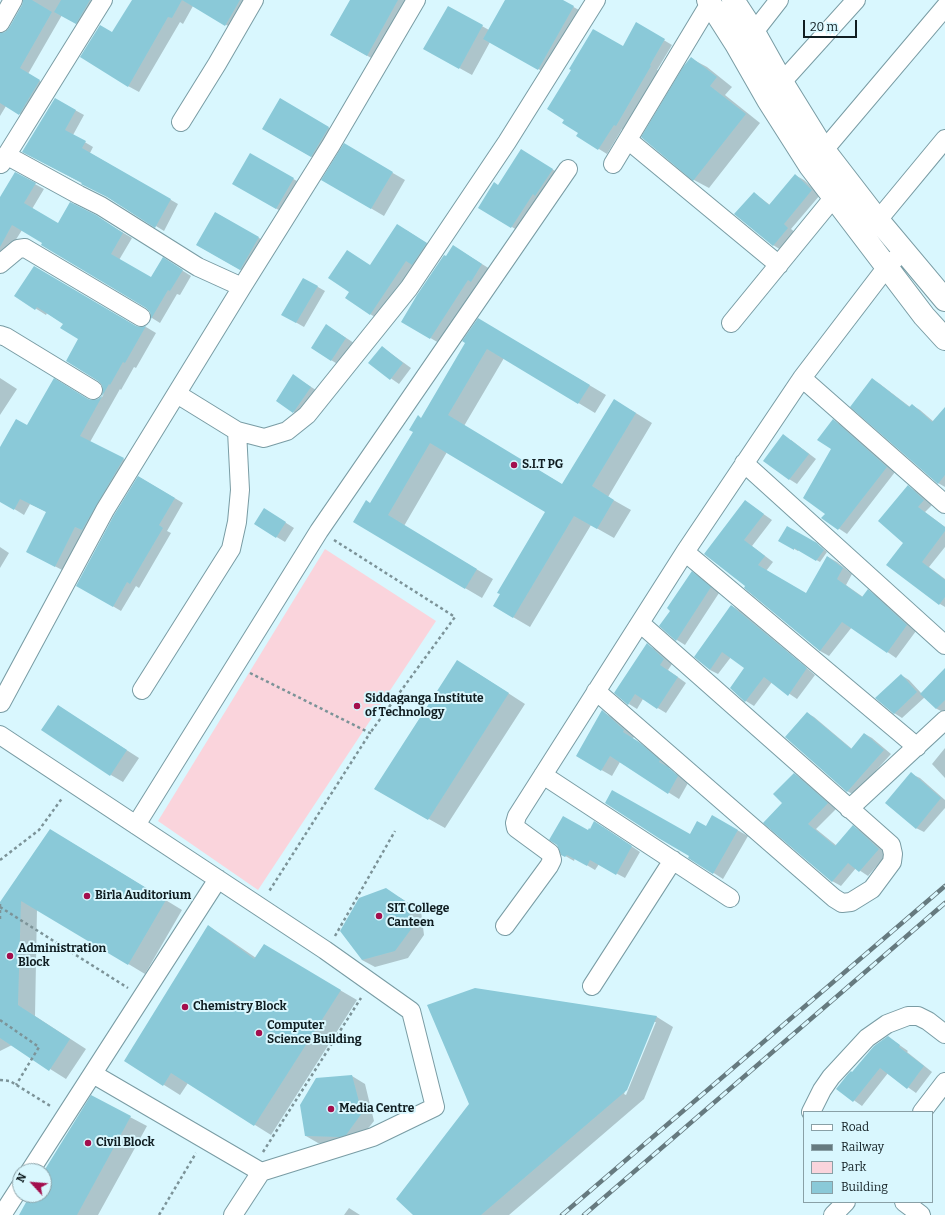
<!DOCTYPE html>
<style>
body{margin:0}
#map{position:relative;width:945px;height:1215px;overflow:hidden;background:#d9f7fe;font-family:Bitter,serif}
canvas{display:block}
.legend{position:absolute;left:803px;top:1111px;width:130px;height:92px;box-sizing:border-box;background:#d9f7fe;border:1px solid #89a0a6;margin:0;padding:5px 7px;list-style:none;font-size:12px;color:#101d21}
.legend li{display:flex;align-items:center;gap:8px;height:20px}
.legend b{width:20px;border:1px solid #89a0a6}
.north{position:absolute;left:12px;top:1163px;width:40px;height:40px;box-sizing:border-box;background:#d9f7fe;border:1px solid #89a0a6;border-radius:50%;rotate:296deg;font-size:11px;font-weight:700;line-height:16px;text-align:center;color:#101d21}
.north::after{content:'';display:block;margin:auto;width:14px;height:18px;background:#a30e4d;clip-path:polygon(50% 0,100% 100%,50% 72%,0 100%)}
.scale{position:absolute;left:803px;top:20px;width:54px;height:18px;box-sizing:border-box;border:2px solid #101d21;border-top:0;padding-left:5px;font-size:12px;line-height:14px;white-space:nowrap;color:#101d21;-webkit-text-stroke:3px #d9f7fe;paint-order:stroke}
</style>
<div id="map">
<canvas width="945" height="1215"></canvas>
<ul class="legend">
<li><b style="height:5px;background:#fff"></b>Road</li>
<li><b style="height:5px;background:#667a7f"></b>Railway</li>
<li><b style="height:11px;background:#fad4dc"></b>Park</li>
<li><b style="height:11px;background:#8ac9d8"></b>Building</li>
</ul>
<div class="north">N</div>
<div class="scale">20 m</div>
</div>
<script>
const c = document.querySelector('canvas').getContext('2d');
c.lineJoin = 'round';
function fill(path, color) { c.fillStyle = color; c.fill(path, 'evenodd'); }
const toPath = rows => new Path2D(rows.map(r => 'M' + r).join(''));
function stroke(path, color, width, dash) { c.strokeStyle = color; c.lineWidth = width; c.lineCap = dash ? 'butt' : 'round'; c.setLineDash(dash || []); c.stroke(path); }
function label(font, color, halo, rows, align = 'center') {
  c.font = font + ' Bitter,serif'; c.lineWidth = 4; c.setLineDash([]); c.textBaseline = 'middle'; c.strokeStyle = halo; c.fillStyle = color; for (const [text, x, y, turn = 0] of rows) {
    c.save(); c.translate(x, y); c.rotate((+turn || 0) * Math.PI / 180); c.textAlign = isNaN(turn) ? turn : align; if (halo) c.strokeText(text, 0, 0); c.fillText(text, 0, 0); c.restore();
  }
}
fill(toPath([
 [325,549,436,621,258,890,158,821]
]), '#fad4dc');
fill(toPath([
 [24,0,102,0,85,29,62,15,28,74,48,86,29,119,6,106,0,116,0,34,6,33,23,6],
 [133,0,249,0,237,31,193,6,183,24,180,22,139,92,128,86,113,33],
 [351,0,415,0,380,63,331,35],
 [506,0,561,0,586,14,551,76,490,42,472,75,425,49,448,7,489,30],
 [637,24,672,45,657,70,659,71,624,130,622,129,607,154,578,136,623,47],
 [692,59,707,67,732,87,725,95,760,123,709,188,694,180,643,137],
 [55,99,84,115,73,135,93,147,90,153,178,204,164,231,112,199,31,156],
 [280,99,341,135,324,164,263,129],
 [344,145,405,180,384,216,323,180],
 [250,155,306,186,289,216,234,184],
 [529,155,560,174,520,232,480,207],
 [15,173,44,189,32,209,58,224,105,222,132,238,119,260,152,279,172,264,191,276,180,295,177,294,160,323,152,318,151,312,147,307,22,230,3,260,0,258,0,199],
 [795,175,804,180,820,195,791,229,796,233,781,250,773,245,754,193,770,205],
 [216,213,271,245,253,277,197,245],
 [406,230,434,248,378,319,370,314,371,266],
 [461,251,490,269,480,286,477,284,439,343,403,322,446,257],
 [304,279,325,291,304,327,283,315],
 [16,296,141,328,146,327,156,333,136,368,134,367,121,390,120,389,90,442,133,464,66,572,37,557,47,512,30,504,24,515,0,500,0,449,28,427,88,400,98,400,103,396,104,390,80,339,64,324,47,313,46,315],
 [495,329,606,395,595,413,504,358,464,426,563,485,631,410,652,423,608,497,631,510,614,538,591,525,530,627,494,606,546,512,447,452,404,526,493,579,482,598,465,588,371,504,422,419],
 [334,330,354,343,339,365,331,360],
 [382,347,411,368,399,384,369,363],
 [294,376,319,392,302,416,294,412],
 [0,378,17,389,0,415],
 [872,379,880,384,910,407,912,405,920,410,934,422,945,409,945,487,938,483],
 [833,420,841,425,895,472,847,534,823,518,826,514,832,449],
 [791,440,816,459,797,484,789,479],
 [139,477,183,503,167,531,171,533,139,588,136,586,121,611,77,585],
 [908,487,916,491,932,505,925,512,945,527,945,547,929,567,945,579,945,607,940,604,905,542],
 [745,501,772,520,752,546,773,562,766,571,806,594,828,557,837,562,852,574,846,585,863,597,868,591,877,596,916,631,896,658,852,627,829,656,820,651,746,586,705,554],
 [272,514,294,528,285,542,255,524],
 [787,527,821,547,827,552,820,562,799,550,798,551,780,541],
 [0,547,9,553,0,568],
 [692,573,700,577,719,593,685,645,677,640,672,610],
 [732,606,740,611,815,675,797,699,772,682,754,706,746,701,731,688,746,668,731,657,718,674,710,670],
 [647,645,655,649,672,664,668,670,686,683,666,713,643,699,637,709,629,704],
 [945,670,945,713,937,709,925,697,902,718,894,713,901,675,909,680,922,694],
 [474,671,525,704,445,828,375,789],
 [58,706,139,758,123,782,111,775],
 [603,712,613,718,634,736,633,739,649,749,670,767,668,769,678,775,688,783,679,799,620,762,612,776,577,756],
 [807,713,814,717,852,749,865,734,872,738,891,754,854,795,847,791],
 [945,748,945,778,932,764],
 [794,774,802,779,836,809,816,829,837,846,853,827,861,831,887,854,868,876,856,868,841,886,832,881,765,823,784,803],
 [911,774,920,778,945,800,945,808,924,832,916,828],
 [712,816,748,836,723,879,689,857,690,835,706,827],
 [603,827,640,852,625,878,599,864,595,870,575,858,574,861,562,854,589,831],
 [67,840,182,910,145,974,37,909,35,1016,86,1049,66,1079,12,1045,0,1051,0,904],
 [399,897,421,911,424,935,408,958,375,967,362,960],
 [208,926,224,936,256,958,264,946,357,1000,271,1135,188,1083,180,1095,126,1061],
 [475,989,657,1017,673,1027,644,1099,509,1215,414,1215,470,1104],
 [653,1022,656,1022,626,1095,624,1094],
 [888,1037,908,1051,907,1052,932,1072,916,1093,888,1073,862,1106,838,1089],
 [352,1076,365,1084,374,1121,358,1141,352,1143,318,1143,306,1136],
 [92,1097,147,1126,98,1215,20,1215,31,1195,44,1195,44,1173],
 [349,1208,360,1215,344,1215]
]), '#0003');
fill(toPath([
 [23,0,32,0,52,12,20,68,40,80,19,115,0,103,0,33,5,32,9,28,22,5],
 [61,0,90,0,76,24,54,12],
 [132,0,240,0,225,26,182,0,172,18,168,17,128,87,80,57,100,25,112,32],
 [350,0,398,0,367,56,330,35],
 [505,0,563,0,574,6,538,70,483,39],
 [448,6,483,25,459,69,423,49],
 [636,22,665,39,650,65,651,66,616,126,614,125,598,150,576,136,578,133,562,123,564,120,547,109,571,70,569,69,593,29,623,46],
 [691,57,717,77,710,86,746,114,693,181,641,137,683,67],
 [55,98,76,110,65,130,86,141,82,148,171,199,155,228,107,197,81,184,82,183,22,152],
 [280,98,329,127,311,157,262,129],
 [344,143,393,172,371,209,321,180],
 [521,149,553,169,535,196,533,194,511,228,478,208,494,182,498,185],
 [250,153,294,178,276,209,232,184],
 [15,172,36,183,24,203,58,223,70,202,96,215,123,233,111,254,151,277,163,257,183,270,170,291,168,290,151,319,150,312,146,308,41,245,42,243,12,225,0,247,0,197],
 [795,174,812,190,784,224,788,228,773,246,734,214,754,192,769,205],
 [215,212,259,237,240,270,196,245],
 [397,224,427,243,412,265,406,261,370,315,345,298,349,292,328,278,347,250,370,265],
 [453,245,482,264,471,282,468,280,430,339,401,322,417,295,444,255,446,256],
 [34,266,136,326,141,327,146,326,125,363,123,362,110,385,109,384,80,436,124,458,82,530,75,527,55,567,26,552,46,512,20,499,14,510,0,502,0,447,16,419,27,425,54,378,88,399,92,400,98,399,102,396,103,390,102,385,98,381,66,361,78,339,60,328,63,324,37,307,35,310,14,296],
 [303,278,318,286,296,323,281,315],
 [478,318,590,385,578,404,487,349,448,415,562,484,614,399,636,413,592,486,614,500,597,529,574,516,513,618,493,606,500,594,497,593,545,512,430,443,388,515,477,569,465,589,353,522,366,500,370,503,413,432,409,430,418,415,421,418,465,343,462,341],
 [326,324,346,338,331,361,311,348],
 [382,346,403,363,390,380,368,363],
 [293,374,311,387,293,413,276,401],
 [872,378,909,407,912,404,932,422,945,407,945,475,938,484,850,407],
 [833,419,887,467,838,530,821,518,825,514,803,498,831,449,817,440],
 [783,434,809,454,789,480,763,461],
 [138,476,175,498,159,525,163,528,130,584,127,582,113,607,76,586,114,515],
 [908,485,924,500,918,507,945,527,945,531,922,562,945,580,945,597,939,605,886,565,903,543,878,521],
 [745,500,764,514,744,540,765,556,758,565,806,593,827,556,843,568,837,579,862,597,868,589,907,625,887,653,842,622,820,651,744,588,745,586,704,554],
 [264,508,286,522,276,538,254,524],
 [787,526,817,543,824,550,816,561,794,548,794,550,778,541],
 [692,571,711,587,676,641,659,626,670,611,667,608],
 [731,605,807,668,788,696,764,677,745,702,730,688,744,668,722,652,710,670,694,657],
 [647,643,664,659,660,665,678,677,657,709,635,694,628,705,614,693],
 [457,660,509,693,428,820,374,789],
 [945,668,945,700,936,709,920,694],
 [901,674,917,692,894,714,875,698],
 [58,705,127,750,110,776,41,730],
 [602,710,624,730,623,732,639,742,660,760,659,762,668,767,678,776,668,794,610,756,601,771,576,756],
 [807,712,851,749,864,733,884,750,847,792,785,737],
 [911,772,941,798,916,829,885,803],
 [794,773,828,803,808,824,835,846,853,825,879,849,859,872,848,863,832,882,763,823,782,803,773,794],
 [612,790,690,834,697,821,706,826,712,815,738,830,713,874,688,858,689,856,660,839,605,803],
 [563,816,588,830,589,828,590,829,594,821,632,846,616,875,590,860,587,866,567,855,565,857,561,855,557,845,549,840],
 [50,829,166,900,128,965,21,901,18,1005,70,1039,49,1071,0,1038,0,902],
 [386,888,408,903,412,928,395,951,362,960,340,931,359,898],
 [208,925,254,959,264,944,341,990,254,1126,171,1073,163,1086,124,1061],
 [475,988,657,1016,627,1090,481,1215,413,1215,396,1199,469,1104,427,1005],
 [888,1036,900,1045,899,1047,924,1066,907,1089,880,1068,853,1102,836,1089,848,1074,851,1071,852,1072,874,1046],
 [352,1075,362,1113,346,1135,339,1137,305,1136,300,1105,316,1078],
 [91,1095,131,1116,77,1215,19,1215,30,1195,44,1195,44,1171]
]), '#8ac9d8');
const street = toPath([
 [0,23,13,0],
 [743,39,754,32,779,0],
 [782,82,856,0],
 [181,122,217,64,254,0],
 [628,140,779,265],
 [824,150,945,7],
 [6,155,79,195,101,206,198,267,242,287],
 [1,164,103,0],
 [613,164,710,3],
 [878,220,945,139],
 [0,264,18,249,25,248,141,317],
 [731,323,834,197],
 [0,335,6,337,93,390],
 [802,378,945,504],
 [177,394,237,431,264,438,287,431,307,415,409,288,507,142,596,0],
 [744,463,945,645],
 [685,552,917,747],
 [142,690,231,549,237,522,240,490,237,431],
 [596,691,834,898,842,903,851,902,872,889,892,862,893,854,891,845,640,623],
 [1,703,105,510,242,287,331,145,416,0],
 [0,735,325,950,411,1011,435,1107,373,1137,261,1172,93,1074],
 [543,775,730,898],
 [849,809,945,720],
 [136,825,319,531,568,169],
 [505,926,549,866,552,860,550,853,516,828,515,823,517,816,685,552,802,378,886,268,895,259],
 [592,986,673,860],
 [811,1112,822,1090,831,1077,867,1038,887,1024,908,1016,918,1016,928,1021,945,1034],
 [922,1112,945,1082],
 [30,1171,218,879],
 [904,1202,921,1215],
 [2,1215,20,1187],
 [233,1215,261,1172],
 [833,1215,846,1202]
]);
const secondary = toPath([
 [708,0,736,44,768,100,810,166,924,316,945,339],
 [733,0,754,32,782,82,824,150,878,220,945,300]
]);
stroke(street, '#799ca4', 20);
stroke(secondary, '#799ca4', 24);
stroke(toPath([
 [334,540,455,617,370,733],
 [250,673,370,733,268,893],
 [0,860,39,830,63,797],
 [0,904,0,922],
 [0,907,128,988],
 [335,936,395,831],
 [0,1020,39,1047,16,1085],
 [0,1080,10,1081,52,1107],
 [263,1152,361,998],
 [159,1215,196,1153]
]), '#7c9398', 2.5, [3, 3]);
stroke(street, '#fff', 18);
stroke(secondary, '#fff', 22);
const rail = toPath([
 [562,1215,945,886],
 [584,1215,945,903]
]);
stroke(rail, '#667a7f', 4.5);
stroke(rail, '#d9f7fe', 3, [9]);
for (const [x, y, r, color] of [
 [514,465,4,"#a30e4d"],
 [357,706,4,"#a30e4d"],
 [87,896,4,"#a30e4d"],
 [379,916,4,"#a30e4d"],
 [10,956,4,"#a30e4d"],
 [185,1007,4,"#a30e4d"],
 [259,1033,4,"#a30e4d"],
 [331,1109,4,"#a30e4d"],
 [88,1143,4,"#a30e4d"]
]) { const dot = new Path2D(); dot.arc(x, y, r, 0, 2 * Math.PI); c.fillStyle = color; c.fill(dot); stroke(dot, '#d9f7fe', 1.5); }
label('bold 12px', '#101d21', '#d9f7fe', [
 ["S.I.T PG",522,465],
 ["Siddaganga Institute",365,699],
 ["of Technology",365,713],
 ["Birla Auditorium",95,896],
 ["SIT College",387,909],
 ["Canteen",387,923],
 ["Administration",18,949],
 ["Block",18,963],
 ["Chemistry Block",193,1007],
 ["Computer",267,1026],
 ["Science Building",267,1040],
 ["Media Centre",339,1109],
 ["Civil Block",96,1143]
], 'left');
</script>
